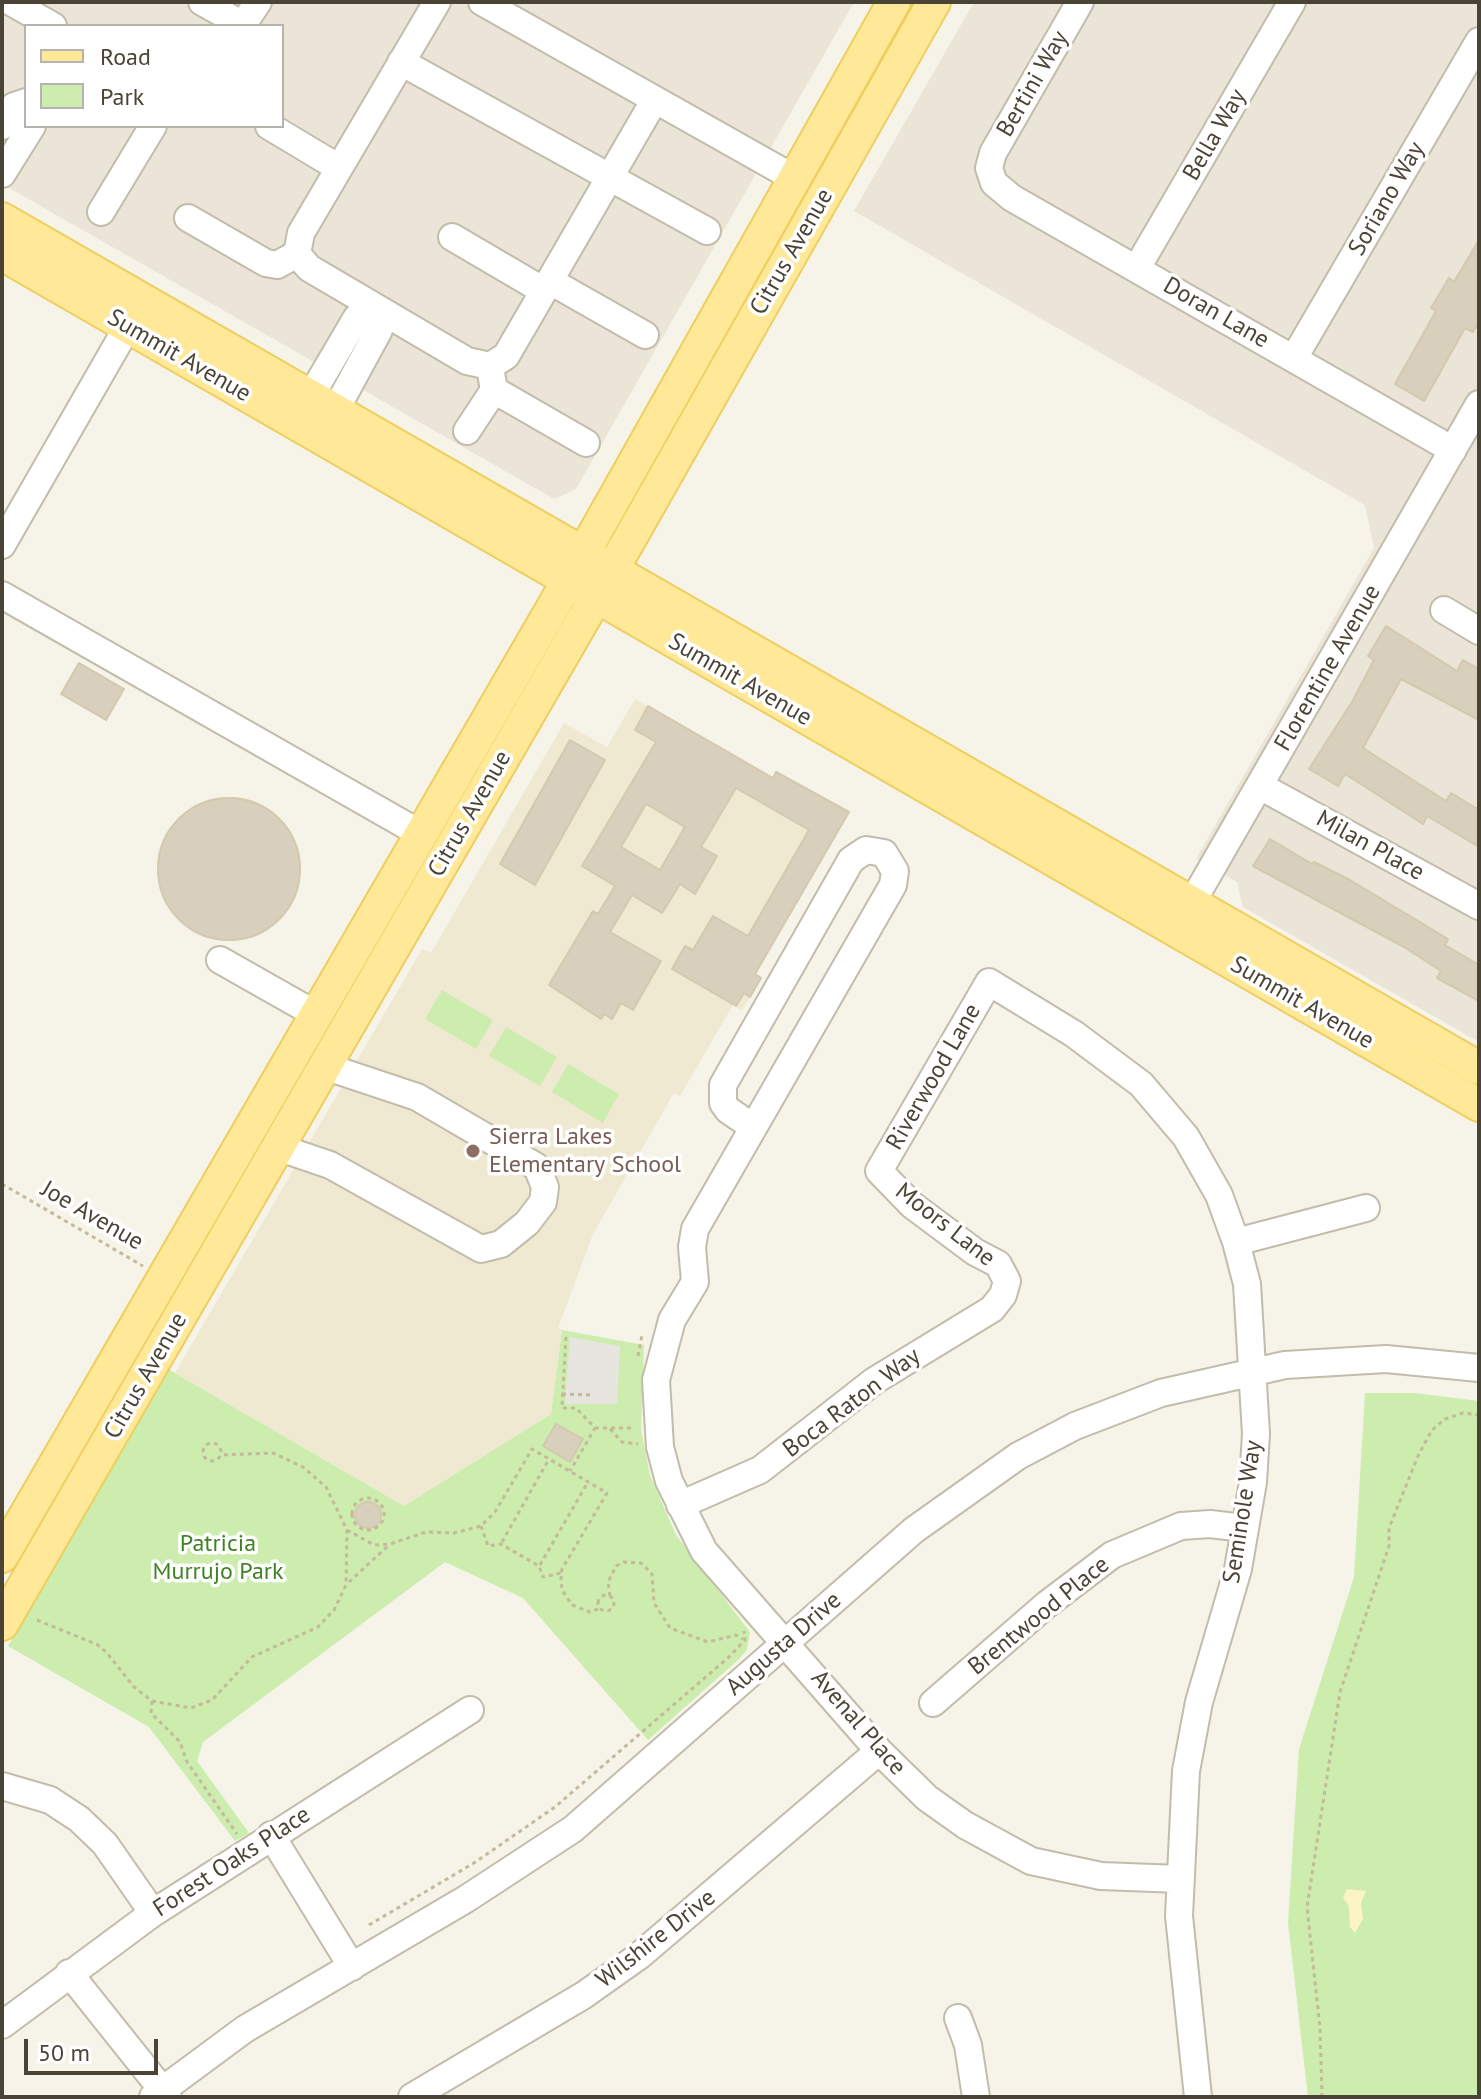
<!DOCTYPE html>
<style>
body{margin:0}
#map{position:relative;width:1481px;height:2099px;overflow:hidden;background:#f6f3e9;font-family:"PT Sans",sans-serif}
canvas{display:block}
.frame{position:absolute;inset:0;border:4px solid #4a4436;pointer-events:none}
.legend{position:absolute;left:24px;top:24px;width:260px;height:104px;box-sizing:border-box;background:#fff;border:2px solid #b7b4af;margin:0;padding:10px 14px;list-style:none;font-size:24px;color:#4a4436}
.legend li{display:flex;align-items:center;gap:16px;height:40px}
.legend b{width:40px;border:2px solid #b7b4af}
.scale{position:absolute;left:24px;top:2039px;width:134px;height:36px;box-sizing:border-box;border:4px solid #4a4436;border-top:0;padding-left:10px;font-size:24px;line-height:28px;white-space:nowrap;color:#4a4436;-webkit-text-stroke:6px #fff;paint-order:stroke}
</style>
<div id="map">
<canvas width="1481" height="2099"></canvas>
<div class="frame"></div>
<ul class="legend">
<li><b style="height:10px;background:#ffe998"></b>Road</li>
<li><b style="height:22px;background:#ccedae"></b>Park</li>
</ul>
<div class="scale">50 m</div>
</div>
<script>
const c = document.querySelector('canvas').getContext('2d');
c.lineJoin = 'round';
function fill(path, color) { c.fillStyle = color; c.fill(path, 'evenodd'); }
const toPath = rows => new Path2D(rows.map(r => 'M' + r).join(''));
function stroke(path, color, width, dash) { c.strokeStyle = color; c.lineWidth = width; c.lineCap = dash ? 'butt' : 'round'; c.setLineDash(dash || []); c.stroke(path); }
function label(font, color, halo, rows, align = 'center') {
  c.font = font + ' "PT Sans",sans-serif'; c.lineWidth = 7; c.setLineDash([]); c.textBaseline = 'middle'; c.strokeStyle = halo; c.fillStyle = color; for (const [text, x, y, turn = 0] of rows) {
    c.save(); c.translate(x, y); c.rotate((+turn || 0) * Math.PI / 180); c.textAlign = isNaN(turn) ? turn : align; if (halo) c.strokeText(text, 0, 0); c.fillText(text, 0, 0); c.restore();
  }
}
fill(toPath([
 [2,2,854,2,576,489,554,499,2,184],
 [26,26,282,26,282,126,26,126],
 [974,2,1479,2,1479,1042,1243,907,1237,882,1196,859,1374,548,1365,505,854,211]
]), '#eae5d6');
fill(toPath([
 [635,699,772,778,776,772,849,812,755,974,761,978,750,997,742,1010,733,1005,680,1096,674,1093,593,1234,558,1328,562,1330,551,1414,404,1506,175,1373,422,949,431,953,564,723,607,747]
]), '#f0e9d1');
fill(toPath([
 [442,990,493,1020,476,1049,425,1019],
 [506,1027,557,1057,540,1086,489,1056],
 [568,1064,619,1094,603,1123,552,1092],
 [562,1330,644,1345,641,1430,650,1475,676,1535,750,1632,747,1650,738,1660,648,1740,523,1598,445,1562,203,1742,197,1761,249,1833,235,1841,149,1727,8,1646,168,1369,404,1506,551,1414],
 [1365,1393,1414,1393,1479,1401,1479,2097,1308,2097,1288,1923,1299,1749,1354,1577]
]), '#ccedae');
fill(toPath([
 [1347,1889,1366,1891,1361,1903,1363,1919,1355,1933,1350,1927,1349,1906,1343,1898]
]), '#fcf4c2');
fill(toPath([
 [570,1337,620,1346,617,1404,565,1404]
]), '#e7e5e0');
const building = toPath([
 [1479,240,1479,321,1473,332,1465,328,1424,401,1395,384,1436,311,1431,308,1449,278,1454,282,1479,240],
 [1386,626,1457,671,1463,660,1479,669,1479,720,1401,679,1363,748,1446,801,1451,793,1479,810,1479,847,1427,816,1423,824,1345,774,1338,786,1309,769,1352,702,1374,660,1368,656,1386,626],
 [79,663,124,689,106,720,61,694,79,663],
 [648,706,773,778,776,772,849,812,755,974,761,978,750,997,744,993,736,1006,672,969,685,946,693,950,713,916,748,936,809,830,736,788,701,847,717,856,695,894,680,884,662,913,632,895,610,932,661,961,633,1010,621,1003,612,1019,604,1014,601,1019,549,985,593,911,598,914,615,886,582,866,656,742,635,730,648,706],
 [646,804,685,827,660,870,621,847,646,804],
 [570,740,605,760,535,885,500,864,570,740],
 '158 869a71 71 0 1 1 142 0a71 71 0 1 1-142 0Z',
 [1270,839,1312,864,1314,862,1350,880,1448,939,1445,945,1479,965,1479,1001,1437,978,1441,971,1404,947,1253,866,1270,839],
 [556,1424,583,1439,570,1462,543,1446,556,1424],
 '355 1515a13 13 0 1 1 26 0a13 13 0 1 1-26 0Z'
]);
fill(building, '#d8d0bd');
stroke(building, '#d4c8af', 2);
const minor = toPath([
 [11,2,53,26],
 [202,2,243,25],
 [437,2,301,233,297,254,309,268,467,361,490,366,506,356,654,101],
 [482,2,794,178],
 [1080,2,993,153,989,168,994,183,1012,198,1453,450],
 [242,26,258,2],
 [401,62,707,231],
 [2,126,14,106,26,102],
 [269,126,339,168],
 [2,174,32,126],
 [101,212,153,126],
 [188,218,266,263,277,265,297,254],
 [452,237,544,291],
 [1137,268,1292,2],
 [550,281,645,335],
 [1294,358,1479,41],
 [494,390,586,443],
 [310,397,357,317,377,308,379,330,335,411],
 [467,431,494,390,491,373],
 [2,545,128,326],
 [2,595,421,834],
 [1444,610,1479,631],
 [1260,786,1479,906],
 [1183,918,1479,404],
 [220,960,317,1015],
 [753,1127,728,1110,723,1103,723,1085,851,860,866,850,884,853,895,871,893,885,695,1229,692,1247,695,1282,672,1320,656,1380,660,1447,669,1481,704,1551,879,1751,927,1798,965,1825,1031,1861,1101,1876,1180,1879],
 [277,1147,330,1165,481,1249,501,1244,527,1223,543,1202,545,1187,537,1167,417,1097,324,1066],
 [1236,1242,1366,1208],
 [680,1505,760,1470,874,1381,992,1309,1003,1295,1007,1281,998,1264,975,1252,912,1205,879,1171,989,982,1074,1034,1141,1084,1186,1137,1219,1195,1236,1242,1247,1284,1256,1434,1253,1482,1238,1569,1199,1702,1186,1771,1179,1916,1198,2097],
 [933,1703,1046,1605,1112,1555,1181,1526,1210,1524,1244,1528],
 [2,1786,50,1800,79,1819,105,1844,153,1913],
 [271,1835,352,1967],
 [69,1973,168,2097],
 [958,2018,968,2045,976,2097],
 [2,2025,153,1913,470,1710],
 [153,2097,245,2029,466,1899,573,1829,914,1530,1018,1456,1075,1426,1161,1393,1285,1365,1386,1359,1479,1368],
 [412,2097,584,1995,639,1956,879,1751]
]);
const major = toPath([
 [2,219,1479,1068],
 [2,254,1479,1105],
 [2,1556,552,609,894,2],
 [2,1624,628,542,934,2]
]);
stroke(minor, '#c2bcaa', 30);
stroke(major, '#eece5e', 36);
stroke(toPath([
 [2,1184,143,1266],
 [566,1337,562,1408,576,1408,595,1428,570,1471],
 [638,1356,642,1335],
 [562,1394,590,1395],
 [595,1428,635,1428],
 [610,1429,622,1442,638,1444],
 '203 1452a9 9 0 1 1 18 0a9 9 0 1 1-18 0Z',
 '352 1514a16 16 0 1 1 32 0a16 16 0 1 1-32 0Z',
 [481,1526,488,1546,501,1544,539,1566,543,1577,561,1573],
 [347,1530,374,1545,390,1544,426,1532,454,1533,481,1526,495,1512,532,1449,607,1493,562,1569,561,1578,562,1590,572,1605,590,1612,600,1608],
 [502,1542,549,1459],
 [540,1565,588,1482],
 [349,1582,390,1544],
 '598 1603a8 8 0 1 1 16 0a8 8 0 1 1-16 0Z',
 [610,1596,608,1582,616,1566,624,1562,641,1563,652,1574,654,1603,670,1628,708,1642,736,1635,743,1639],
 [37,1620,98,1645,107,1653,134,1687,152,1701,151,1713,180,1742,187,1762,237,1834],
 [152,1701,191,1708,212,1700,252,1657,318,1627,334,1610,346,1585,347,1530,326,1487,303,1467,273,1453,220,1455],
 [369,1925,474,1863,555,1807,729,1657,745,1640,744,1631],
 [1322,2097,1320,2028,1307,1907,1340,1692,1389,1546,1389,1528,1418,1456,1432,1430,1445,1419,1463,1413,1479,1415]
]), '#c5b99a', 3, [4, 4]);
stroke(minor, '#fff', 26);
stroke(major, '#ffe998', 32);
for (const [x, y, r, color] of [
 [473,1151,8,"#8d6e63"]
]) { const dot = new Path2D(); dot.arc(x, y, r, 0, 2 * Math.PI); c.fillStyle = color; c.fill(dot); stroke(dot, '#fff', 3); }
label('24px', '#4a4436', '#fff', [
 ["Bertini Way",1033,84,-60],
 ["Bella Way",1215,135,-60],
 ["Soriano Way",1387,199,-60],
 ["Citrus Avenue",792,252,-60],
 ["Doran Lane",1216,313,30],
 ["Summit Avenue",179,356,30],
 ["Florentine Avenue",1328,668,-60],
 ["Summit Avenue",740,680,30],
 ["Citrus Avenue",470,814,-60],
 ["Milan Place",1370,846,29],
 ["Summit Avenue",1302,1003,30],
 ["Riverwood Lane",934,1077,-60],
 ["Joe Avenue",92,1216,30],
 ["Moors Lane",945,1225,38],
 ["Citrus Avenue",146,1376,-60],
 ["Boca Raton Way",852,1403,-37],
 ["Seminole Way",1243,1512,-81],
 ["Brentwood Place",1039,1616,-39],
 ["Augusta Drive",784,1644,-41],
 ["Avenal Place",858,1723,49],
 ["Forest Oaks Place",232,1862,-33],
 ["Wilshire Drive",656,1939,-38]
]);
label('24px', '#785e54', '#fff', [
 ["Sierra Lakes",489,1137],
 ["Elementary School",489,1165]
], 'left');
label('24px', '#408223', '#fff', [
 ["Patricia",218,1544],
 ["Murrujo Park",218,1572]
]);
</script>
